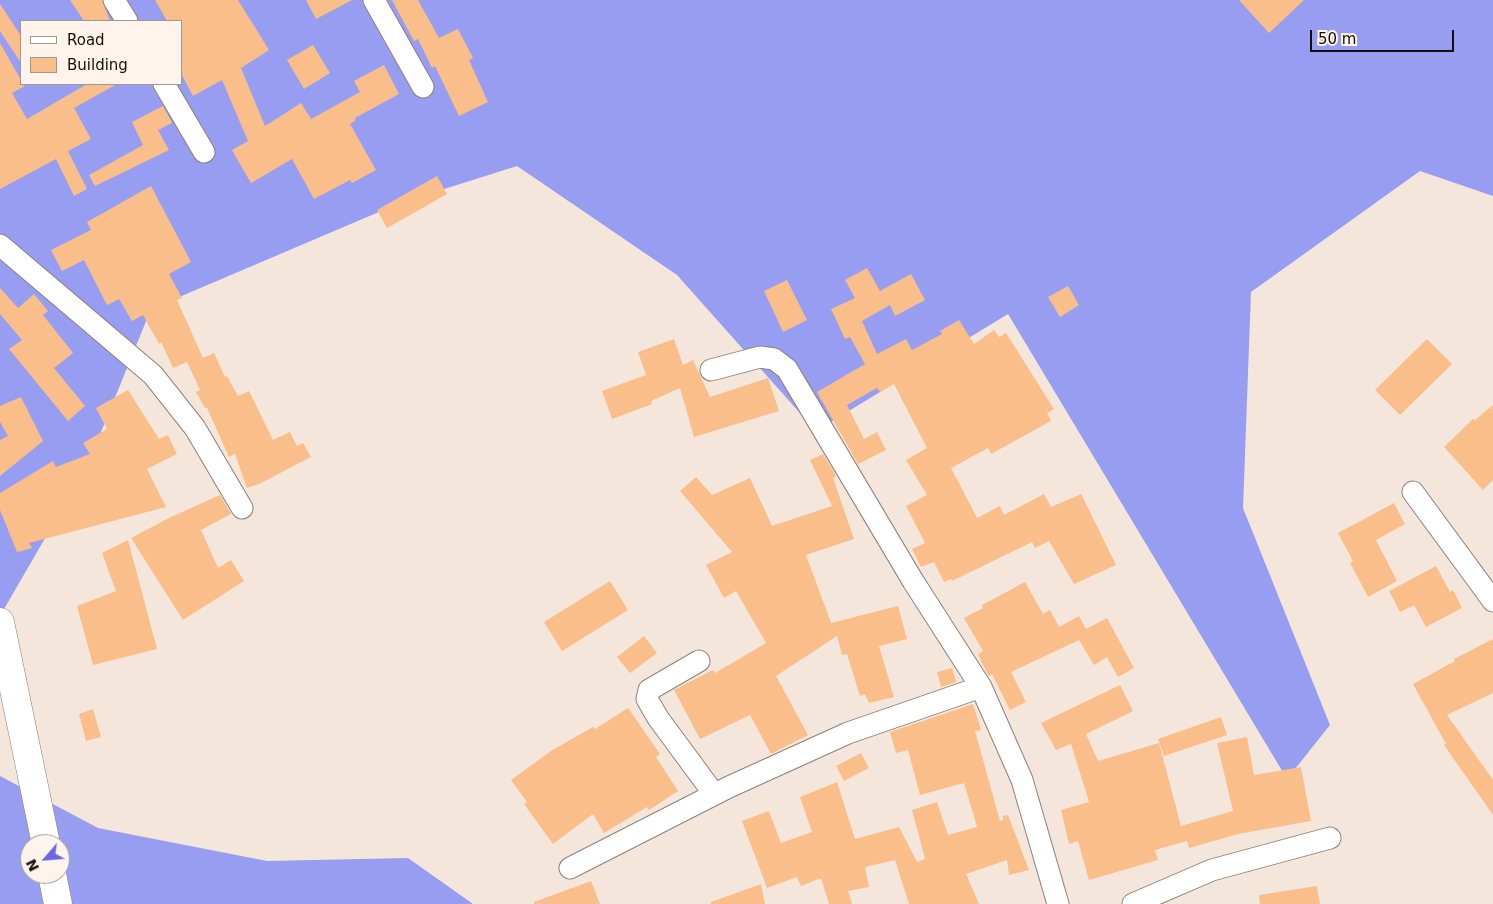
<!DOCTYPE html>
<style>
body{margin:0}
#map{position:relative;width:1493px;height:904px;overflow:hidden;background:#f4e6db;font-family:"DejaVu Sans",sans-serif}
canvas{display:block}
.legend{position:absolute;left:20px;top:20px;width:162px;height:65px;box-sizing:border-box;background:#fff4eb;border:1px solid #a19891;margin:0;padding:6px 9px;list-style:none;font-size:15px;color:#140f0b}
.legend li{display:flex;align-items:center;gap:10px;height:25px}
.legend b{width:25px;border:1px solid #a19891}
.north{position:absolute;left:20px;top:834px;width:50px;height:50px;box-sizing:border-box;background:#fff4eb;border:1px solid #a19891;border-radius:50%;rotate:243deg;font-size:14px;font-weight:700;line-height:20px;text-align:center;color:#140f0b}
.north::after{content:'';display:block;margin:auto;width:18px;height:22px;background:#6869e2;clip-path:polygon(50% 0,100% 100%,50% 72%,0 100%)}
.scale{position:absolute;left:1310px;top:30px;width:144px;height:22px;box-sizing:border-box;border:2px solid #140f0b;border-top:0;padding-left:6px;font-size:15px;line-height:18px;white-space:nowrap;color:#140f0b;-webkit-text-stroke:4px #fff4eb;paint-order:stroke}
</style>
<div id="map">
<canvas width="1493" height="904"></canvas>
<ul class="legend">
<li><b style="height:6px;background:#fff"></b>Road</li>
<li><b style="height:14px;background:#fabe8a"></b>Building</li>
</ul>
<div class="north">N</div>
<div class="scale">50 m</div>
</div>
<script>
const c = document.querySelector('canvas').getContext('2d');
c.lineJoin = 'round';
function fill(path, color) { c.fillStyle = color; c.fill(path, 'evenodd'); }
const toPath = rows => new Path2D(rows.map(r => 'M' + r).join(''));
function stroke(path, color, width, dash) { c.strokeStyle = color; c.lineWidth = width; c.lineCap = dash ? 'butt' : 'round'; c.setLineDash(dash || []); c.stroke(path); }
fill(toPath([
 [0,0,1493,0,1493,196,1420,171,1251,292,1243,508,1330,725,1287,779,1008,314,816,431,677,275,517,166,400,203,151,309,88,464,0,616],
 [21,21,181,21,181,84,21,84],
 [0,776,98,828,267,861,408,858,473,904,0,904],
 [30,844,60,844,60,874,30,874]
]), '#979ef1');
fill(toPath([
 [70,0,102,0,110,21,84,21],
 [155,0,238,0,269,50,241,68,265,126,301,103,311,119,360,92,354,81,384,65,399,94,355,118,356,120,350,124,376,170,352,183,350,180,314,199,292,159,251,183,232,150,248,141,222,80,193,96,181,73,181,21,167,21],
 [306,0,352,0,316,19],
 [392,0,418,0,439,38,458,29,473,58,469,60,488,102,459,116,435,66,432,68,418,39,414,41],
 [1239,0,1304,0,1269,33],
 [0,4,21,36,21,63,0,31],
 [0,43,21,80,21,84,25,86,12,93,27,119,87,84,117,84,74,108,91,139,68,151,87,189,74,196,56,159,0,189],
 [313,45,330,73,304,89,287,60],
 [163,106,172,123,158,130,169,150,95,186,89,175,143,145,132,122],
 [437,176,447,194,387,228,377,210],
 [151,186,191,262,169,274,182,298,177,300,203,358,214,353,225,377,227,376,238,396,249,391,273,440,290,432,297,446,303,443,311,457,259,484,247,488,235,454,229,457,207,408,205,408,196,392,200,390,187,362,173,368,161,342,159,344,143,315,132,321,119,299,107,305,84,260,62,271,51,250,91,230,87,222],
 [867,268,880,291,911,274,925,300,895,316,890,305,862,321,877,354,906,339,912,350,942,334,940,331,959,320,974,344,994,330,999,337,1006,333,1054,409,1047,413,1051,421,991,454,988,448,951,468,977,518,1000,506,1004,515,1044,494,1051,507,1081,494,1116,565,1074,584,1049,541,1035,548,1032,542,952,581,951,579,944,582,934,562,921,567,912,549,925,543,906,506,927,495,906,460,927,448,894,384,880,392,877,388,847,405,864,439,877,432,886,450,858,464,817,392,865,364,850,337,845,339,831,309,855,298,845,280],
 [787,280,807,320,783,332,764,291],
 [1068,286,1079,305,1060,317,1048,297],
 [0,288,18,308,34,294,48,311,43,315,73,353,54,368,85,406,68,421,9,349,22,340,0,314],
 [674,339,683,365,693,360,710,397,768,378,779,411,694,437,680,388,651,401,652,404,612,419,602,391,646,375,638,352],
 [1427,339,1452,364,1400,415,1375,390],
 [128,390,159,439,168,435,177,454,147,469,166,507,29,543,32,548,17,552,0,510,0,493,53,461,56,467,90,454,83,443,107,429,96,408],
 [21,397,43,441,0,476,0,440,8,436,0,422,0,406],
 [1493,405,1493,480,1483,490,1444,447,1473,419,1475,420],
 [823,454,836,476,833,478,854,539,806,555,831,623,898,606,907,639,879,646,894,697,869,703,865,694,860,696,847,654,842,655,837,636,776,676,808,735,771,754,750,715,700,739,674,690,713,670,715,673,766,643,736,591,724,598,706,565,732,552,680,491,696,477,712,495,750,478,772,526,832,506,810,460],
 [220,495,231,514,201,530,218,568,231,560,244,581,183,620,131,538,171,517],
 [1394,503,1405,524,1376,540,1397,581,1368,597,1350,563,1353,561,1338,533],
 [128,540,157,649,93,665,77,606,116,591,102,553],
 [1436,566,1450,592,1453,590,1462,608,1426,627,1414,605,1400,612,1389,591],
 [610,581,628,610,562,651,544,622],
 [1025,582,1043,614,1050,610,1059,627,1079,616,1086,629,1107,618,1134,668,1118,677,1107,657,1094,665,1079,640,1011,672,1026,702,1010,710,992,674,989,676,987,673,978,654,983,651,964,618,983,608,982,605],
 [644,636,657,653,630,673,617,657],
 [1493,639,1493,693,1447,715,1493,780,1493,815,1444,745,1446,744,1413,684,1455,661,1454,659],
 [952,668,956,682,941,687,937,672],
 [1120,685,1133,711,1086,734,1098,761,1159,743,1181,826,1233,811,1217,743,1247,737,1254,775,1301,767,1311,821,1238,834,1189,848,1187,841,1155,850,1158,860,1089,880,1078,841,1069,844,1061,810,1089,802,1071,744,1056,750,1041,723],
 [973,704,981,730,975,731,1000,821,1003,820,1003,816,1008,815,1029,870,1009,875,1007,860,966,874,979,904,909,904,895,860,865,867,869,887,848,891,852,904,829,904,821,878,801,886,797,877,767,888,742,821,769,811,781,843,812,832,800,797,837,782,855,839,899,827,917,862,925,859,912,810,937,802,948,835,977,827,964,783,920,795,908,750,896,753,890,732],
 [628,708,660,754,656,757,678,791,649,810,647,807,604,833,593,814,553,844,524,804,527,802,511,780,551,751,593,727,595,729],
 [93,709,101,737,86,741,79,714],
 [1221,717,1227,735,1164,756,1158,739],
 [861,753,869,768,844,781,836,766],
 [591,881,600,904,534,904,534,902],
 [761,884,765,904,711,904,711,902],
 [1317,886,1320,904,1260,904,1259,895]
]), '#fabe8a');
const minor = toPath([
 [114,0,127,21],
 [374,0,423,87],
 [164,84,204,152],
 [0,245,153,375,195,428,242,508],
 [711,370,760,357,774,359,787,369,913,581,981,687,1022,780,1058,904],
 [1413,492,1493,601],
 [699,661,649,690,647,699,658,718,714,794],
 [570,868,729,787,848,733,981,687],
 [1133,904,1212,870,1330,838]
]);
const tertiary = toPath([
 [0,622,46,844],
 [52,874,58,904]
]);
stroke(minor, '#8e8177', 23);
stroke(tertiary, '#8e8177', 29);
stroke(minor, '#fff', 21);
stroke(tertiary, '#fff', 28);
</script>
